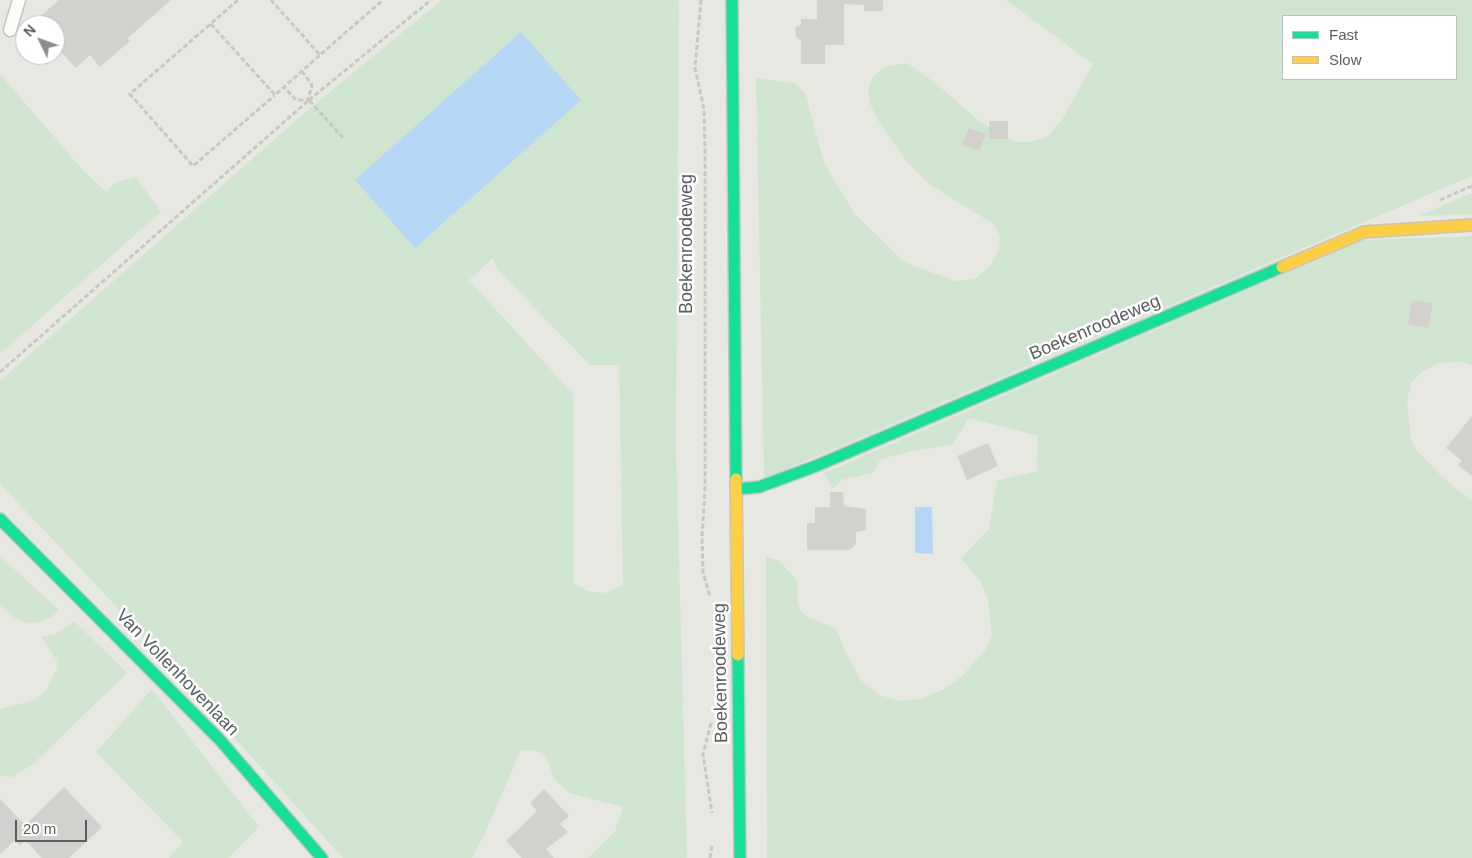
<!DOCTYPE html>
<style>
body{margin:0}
#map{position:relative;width:1472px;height:858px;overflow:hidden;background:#e8e8e3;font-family:Helvetica,sans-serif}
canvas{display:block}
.legend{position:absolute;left:1282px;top:15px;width:175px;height:65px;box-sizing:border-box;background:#fff;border:1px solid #bdbebf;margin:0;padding:6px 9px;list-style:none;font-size:15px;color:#595c60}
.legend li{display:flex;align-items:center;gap:10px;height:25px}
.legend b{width:25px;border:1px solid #bdbebf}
.north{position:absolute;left:15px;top:15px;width:50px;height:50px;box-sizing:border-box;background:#fff;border:1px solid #bdbebf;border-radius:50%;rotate:312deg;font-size:14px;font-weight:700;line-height:20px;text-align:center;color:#595c60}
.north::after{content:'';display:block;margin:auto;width:18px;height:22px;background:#8b8d8e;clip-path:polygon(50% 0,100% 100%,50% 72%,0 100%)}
.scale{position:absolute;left:15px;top:820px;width:72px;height:22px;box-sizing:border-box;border:2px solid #595c60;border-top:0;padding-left:6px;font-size:15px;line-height:18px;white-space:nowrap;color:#595c60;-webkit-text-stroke:4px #fff;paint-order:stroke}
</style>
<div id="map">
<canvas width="1472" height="858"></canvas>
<ul class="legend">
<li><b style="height:6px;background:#16e098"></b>Fast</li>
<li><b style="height:6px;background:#ffcf43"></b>Slow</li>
</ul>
<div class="north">N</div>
<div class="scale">20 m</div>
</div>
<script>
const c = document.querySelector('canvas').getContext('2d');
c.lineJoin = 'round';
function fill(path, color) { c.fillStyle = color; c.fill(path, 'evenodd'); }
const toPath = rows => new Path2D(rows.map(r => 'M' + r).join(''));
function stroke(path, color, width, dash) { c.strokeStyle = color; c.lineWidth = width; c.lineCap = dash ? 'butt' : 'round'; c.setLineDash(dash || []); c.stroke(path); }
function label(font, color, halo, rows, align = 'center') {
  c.font = font + ' Helvetica,sans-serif'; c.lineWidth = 5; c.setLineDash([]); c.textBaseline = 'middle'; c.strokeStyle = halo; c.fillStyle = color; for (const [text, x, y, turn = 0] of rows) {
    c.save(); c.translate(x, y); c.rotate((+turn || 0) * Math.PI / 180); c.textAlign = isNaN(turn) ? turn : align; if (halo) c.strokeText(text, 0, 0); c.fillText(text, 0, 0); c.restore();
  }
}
fill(toPath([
 [442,0,679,0,676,445,687,858,588,858,615,831,623,807,569,793,554,779,548,761,541,753,532,750,522,750,519,754,485,833,472,858,343,858,100,589,0,484,0,381,309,109],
 [493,258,496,268,590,365,619,365,623,585,604,593,587,591,573,582,573,394,469,280],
 [1006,0,1472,0,1472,176,764,479,756,78,794,83,805,93,824,162,834,180,854,213,901,259,911,265,956,281,975,279,990,266,999,249,1000,236,993,224,928,183,907,162,879,122,870,104,868,90,873,77,884,67,907,63,933,81,978,120,1014,142,1030,142,1047,137,1063,118,1093,64],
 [1283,16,1456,16,1456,79,1283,79],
 [0,74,83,170,106,192,115,183,136,177,161,212,0,354],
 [1472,193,1472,214,1419,216],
 [1472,236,1472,365,1462,362,1439,363,1423,371,1411,383,1407,401,1411,438,1417,451,1444,479,1472,501,1472,858,767,858,766,557,780,561,797,581,797,599,800,610,807,617,836,628,845,651,861,681,879,695,900,701,921,699,942,690,962,676,986,649,992,635,988,599,980,581,961,558,989,529,997,481,1037,471,1038,436,969,418,952,445,912,451,881,459,872,473,842,480,833,489,824,473,1363,240],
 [0,556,59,610,50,618,37,623,26,623,15,618,0,605],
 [74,621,127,673,32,765,12,777,0,776,0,709,35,700,46,690,57,668,57,661,41,637,56,634],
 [152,689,259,827,228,858,169,858,183,842,96,752]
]), '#d0e5cf');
fill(toPath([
 [521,32,581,100,415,248,355,180],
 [915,507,932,507,933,554,915,553]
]), '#b5d6f4');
fill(toPath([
 [59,0,171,0,128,38,130,41,100,67,90,55,76,68,55,46,55,25,41,25,37,19],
 [817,0,883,0,883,11,864,11,864,5,844,4,844,45,825,45,825,64,801,64,801,41,796,37,795,27,801,25,801,19,817,19],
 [989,121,1008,121,1008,139,989,139],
 [969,128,986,134,979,151,962,145],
 [1412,300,1433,303,1428,328,1408,324],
 [1472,416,1472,476,1458,465,1462,461,1446,448],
 [988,443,998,466,967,480,957,456],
 [830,492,843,492,844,506,866,509,866,530,856,532,856,544,850,550,807,550,807,523,815,523,815,507,830,507],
 [64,787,102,827,69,858,42,858,25,840,20,846,15,840,0,854,0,799,25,825],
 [544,789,569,816,560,824,568,832,546,849,554,858,522,858,506,841,537,811,530,803]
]), '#d2d1ce');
const lane = toPath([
 [10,30,19,0]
]);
const fast = toPath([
 [732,0,736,479],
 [737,489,759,487,816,466,1282,267],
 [0,519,219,739,322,858],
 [738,655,740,858]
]);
const slow = toPath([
 [1282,267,1364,232,1472,225],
 [736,479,738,655]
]);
stroke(lane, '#c4c4c4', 15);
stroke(fast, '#c5c5c5', 14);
stroke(slow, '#c5c5c5', 14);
stroke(toPath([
 [238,0,130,94,193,166,275,95],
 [271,0,320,55,383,0],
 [701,0,695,68,704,109,705,147,705,490,702,537,703,572,710,597],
 [211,24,275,95,284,87],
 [302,71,312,85,308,100,296,100,284,87,320,55],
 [309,100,431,0],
 [1440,200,1472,186],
 [0,372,309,100,344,139],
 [711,723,703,754,712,813],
 [710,858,712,846]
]), '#c4c9c6', 3, [5, 2.5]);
stroke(lane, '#fcfcfb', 12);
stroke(fast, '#16e098', 11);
stroke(slow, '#ffcf43', 11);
label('18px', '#595c60', '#fff', [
 ["Boekenroodeweg",687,244,-90],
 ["Boekenroodeweg",1095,328,-23],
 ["Van Vollenhovenlaan",177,673,46],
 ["Boekenroodeweg",721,673,-91]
]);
</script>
